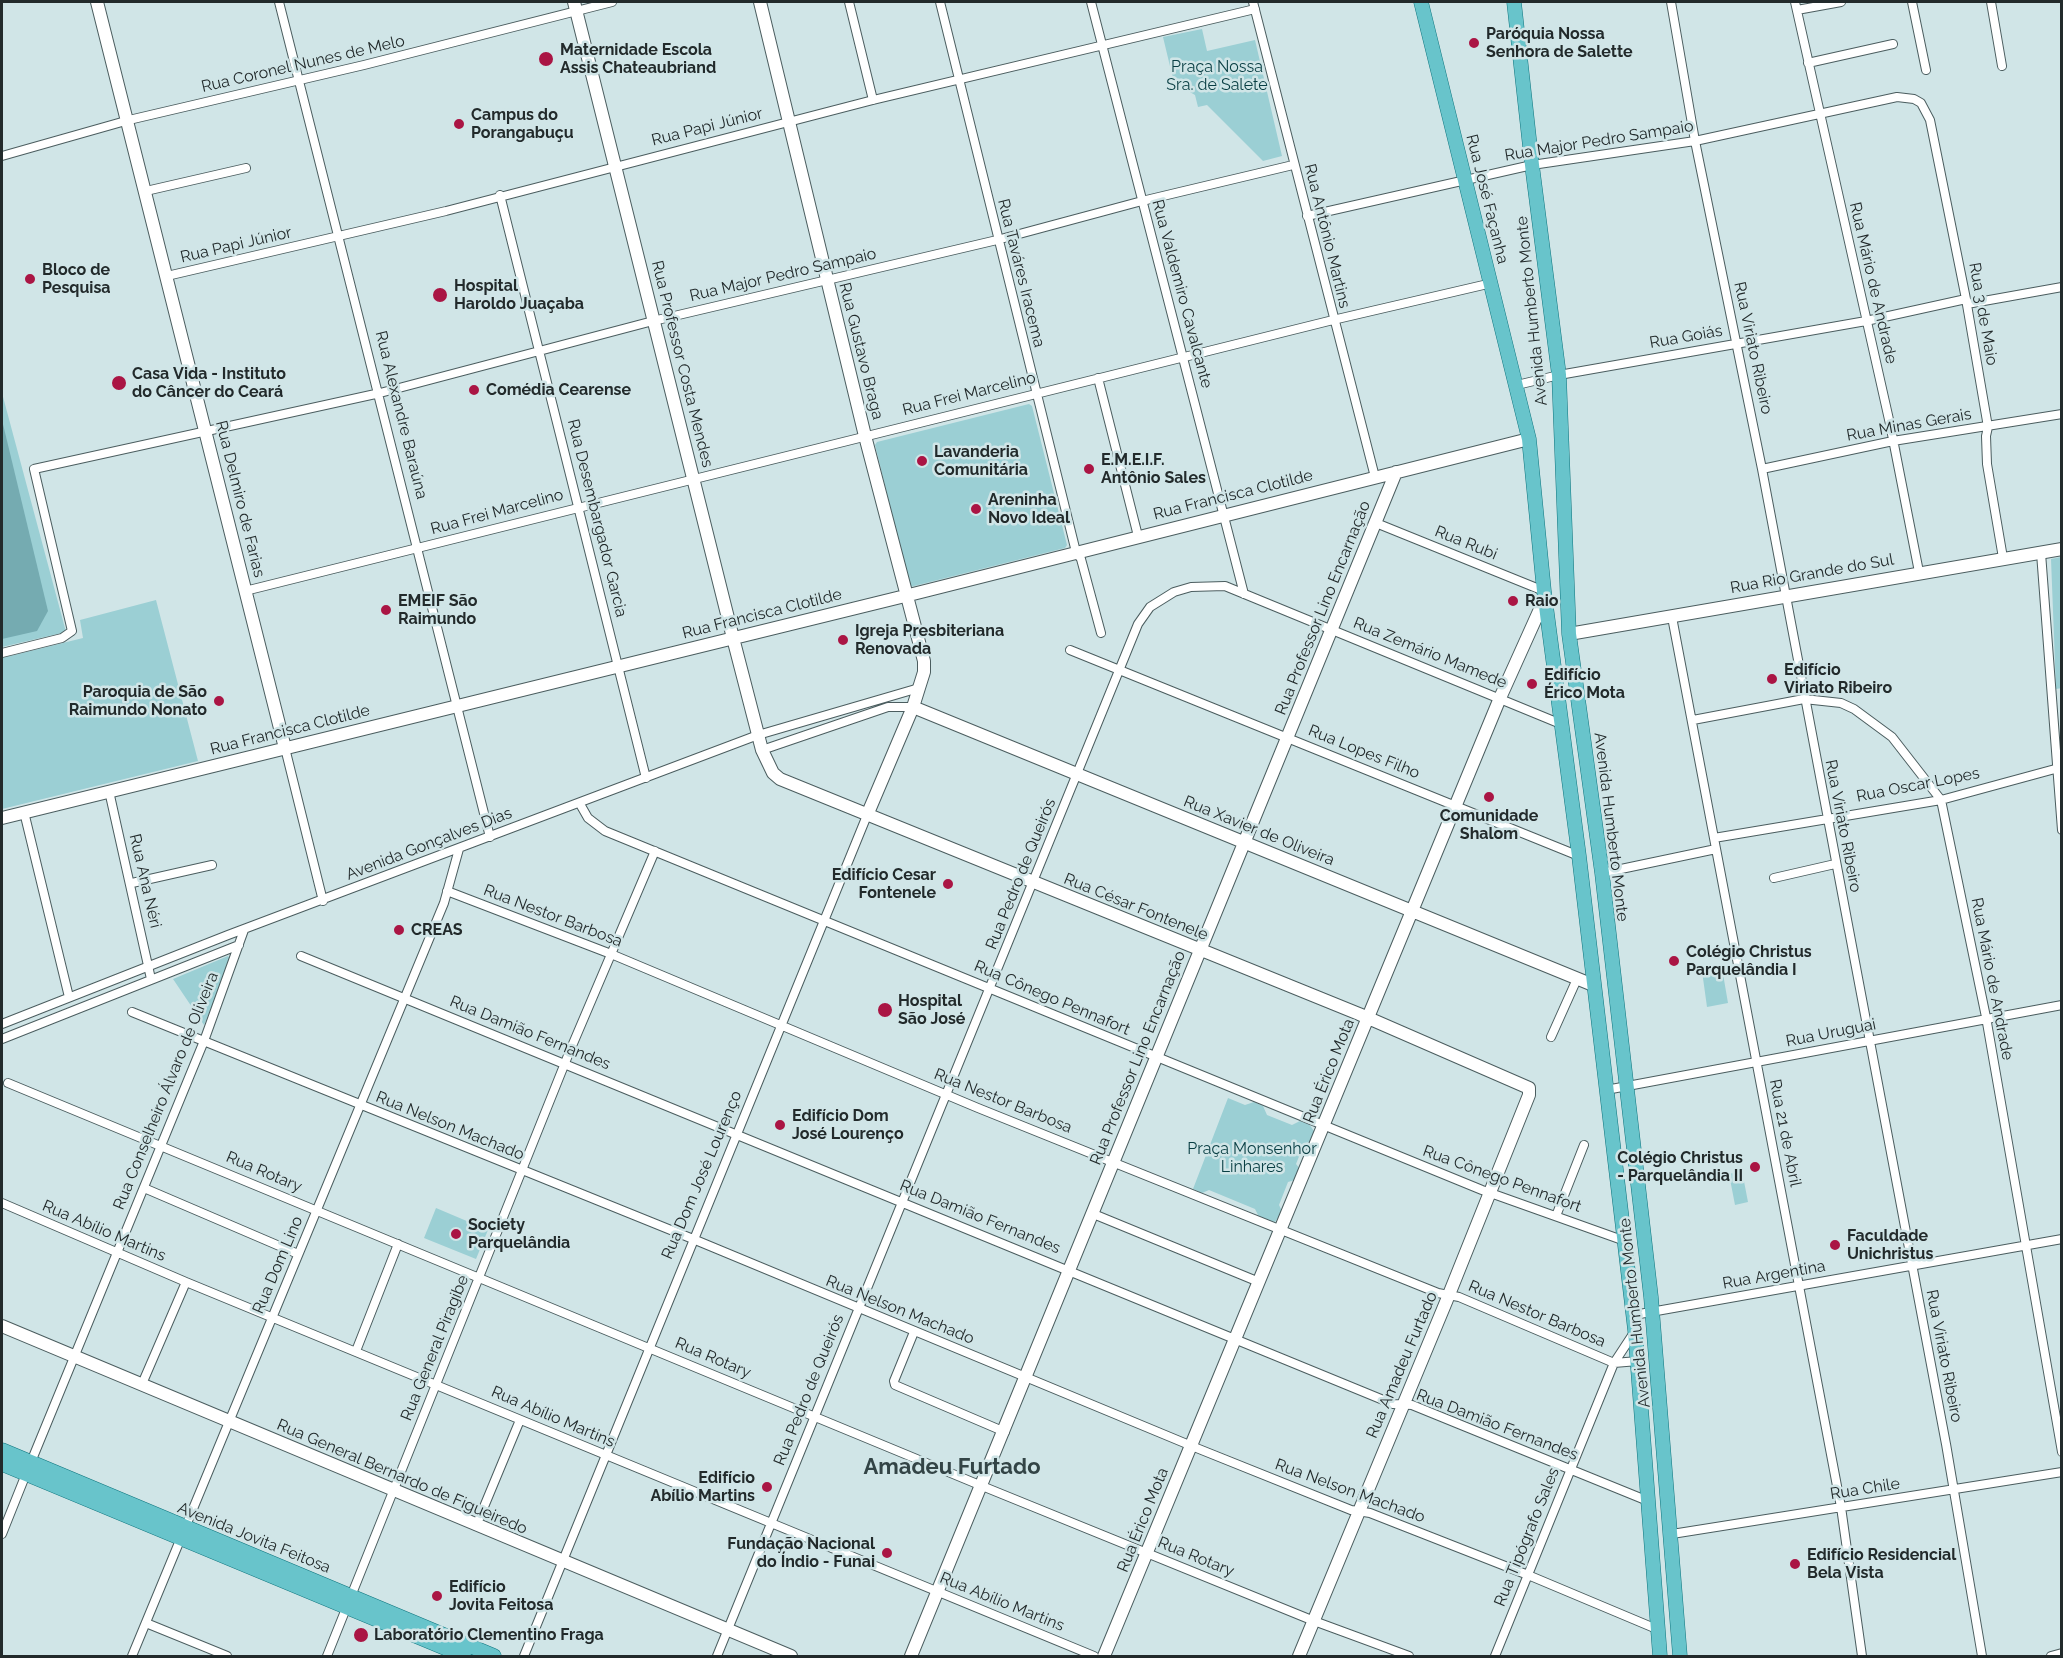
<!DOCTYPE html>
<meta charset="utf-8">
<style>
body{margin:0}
#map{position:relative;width:2063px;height:1658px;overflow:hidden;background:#d0e5e7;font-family:Raleway,sans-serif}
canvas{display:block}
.frame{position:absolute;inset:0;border:3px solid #222a2b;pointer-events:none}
</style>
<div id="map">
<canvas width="2063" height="1658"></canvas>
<div class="frame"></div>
</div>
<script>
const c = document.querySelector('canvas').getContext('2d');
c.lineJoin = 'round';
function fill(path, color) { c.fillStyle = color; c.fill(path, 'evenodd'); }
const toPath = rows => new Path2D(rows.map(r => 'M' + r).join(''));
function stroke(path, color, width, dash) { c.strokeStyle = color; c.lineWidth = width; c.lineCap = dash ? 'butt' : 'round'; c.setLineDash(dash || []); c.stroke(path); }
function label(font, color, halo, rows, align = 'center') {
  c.font = font + ' Raleway,sans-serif'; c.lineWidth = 5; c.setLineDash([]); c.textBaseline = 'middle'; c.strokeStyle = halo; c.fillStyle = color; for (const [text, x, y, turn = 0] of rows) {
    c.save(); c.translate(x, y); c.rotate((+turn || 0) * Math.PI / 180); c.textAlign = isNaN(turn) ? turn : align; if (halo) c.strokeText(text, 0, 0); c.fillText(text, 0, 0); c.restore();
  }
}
fill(toPath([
 [1202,29,1207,51,1255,40,1282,156,1263,161,1207,105,1198,107,1195,95,1174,83,1163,37],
 [2,393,66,632,2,647],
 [1029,404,1032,406,1067,545,1065,548,910,587,875,445,877,442],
 [2061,557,2062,688,2056,689,2051,559],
 [156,600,198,761,2,809,2,658,83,638,80,620],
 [228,956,231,960,204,1025,173,979],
 [1722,968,1728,1003,1707,1007,1702,971],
 [1228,1098,1245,1105,1254,1102,1263,1106,1267,1115,1292,1125,1300,1121,1309,1124,1314,1131,1311,1141,1304,1144,1296,1164,1300,1169,1295,1180,1288,1182,1279,1205,1282,1211,1275,1222,1259,1217,1255,1209,1209,1190,1202,1193,1193,1189],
 [1742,1171,1748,1202,1735,1205,1729,1174],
 [436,1208,488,1230,476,1259,424,1238]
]), '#9bcfd4');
fill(toPath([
 [2,420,48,611,37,631,2,639]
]), '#75abb1');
const street = toPath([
 [279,2,490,837],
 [849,2,873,100],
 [940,2,1076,552,1081,559,1101,633],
 [1091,2,1244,594],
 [1253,2,1375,477],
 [1671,2,1695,141,1762,469,1946,1444,1982,1656],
 [1795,2,1890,424,1919,572],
 [1912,2,1926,70],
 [1991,2,2002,66],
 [1797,10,1841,2],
 [1808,63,1893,44],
 [2,156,129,120,364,65,612,2],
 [146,191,246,168],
 [500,195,646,778],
 [1307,216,1532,165,1695,141,1897,97,1914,99,1921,103,1930,120,1966,299,1988,427,1986,436,1987,464,2003,558],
 [167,276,446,211,873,100,1255,9],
 [1967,304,2062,287],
 [1098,378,1138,536],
 [1517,385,1559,375,1866,321,1966,299],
 [1762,469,1893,441,2062,414],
 [1376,523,1544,591],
 [2041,553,2062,830],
 [245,591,1333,320,1492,283],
 [1672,617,1841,1507,1862,1656],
 [1070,650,1579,856],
 [2,653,62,638,72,631,34,469,380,393,653,321,997,240,1142,201,1293,165],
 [1693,720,1804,699,1841,703,1854,709,1892,737,1941,800,1986,1017,2062,1452],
 [285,748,323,901],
 [762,750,888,707,913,707],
 [109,791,151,979],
 [580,804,588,818,605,831,1482,1190,1625,1241],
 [24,812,69,997],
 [1714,838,1941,800,2055,769],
 [1602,873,1716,849],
 [1774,878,1835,864],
 [132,883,212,865],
 [447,891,611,954,978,1108,1438,1293,1459,1297,1614,1363,1638,1361],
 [301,956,1393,1404,1412,1405,1648,1501],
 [132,1012,693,1239,1199,1449,1351,1510,1370,1513,1528,1575,1659,1630],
 [2,1024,228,935,758,735,919,688],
 [1551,1037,1577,979],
 [2,1039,239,945],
 [8,1083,982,1486,1314,1621,1409,1656],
 [1606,1090,2062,1005],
 [144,1188,298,1254],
 [2,1203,186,1282,1094,1656],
 [1091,1213,1259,1282],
 [1556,1216,1584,1145],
 [1634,1315,2062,1239],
 [914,1332,894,1381,895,1385,1005,1432],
 [356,1351,398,1244],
 [142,1384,186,1282],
 [31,1462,204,1041,244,930],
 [476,1526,520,1420],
 [2,1534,26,1474],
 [1672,1534,2062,1472],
 [146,1623,227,1656],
 [132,1656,444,903,459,849],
 [327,1656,569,1053,655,851],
 [524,1656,868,813],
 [717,1656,1138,624,1150,607,1174,592,1191,587,1225,586,1561,724],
 [1495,1656,1614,1363,1635,1331],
 [2051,1656,2062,1653]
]);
const secondary = toPath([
 [97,2,285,748],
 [574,2,733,638,762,750,773,773,780,779,1359,1014,1529,1088,1529,1095,1446,1302,1299,1656],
 [760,2,865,436,924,661,924,672,913,707,868,813],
 [1569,634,2062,549],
 [913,707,1593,985],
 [2,818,905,596,1529,439],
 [2,1326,791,1656],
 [911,1656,1396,472],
 [1104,1656,1500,698,1545,598]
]);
const primary = toPath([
 [1421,2,1529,439,1544,591,1579,856,1635,1330,1660,1656],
 [1514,2,1532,165,1559,375,1569,634,1602,873,1651,1297,1680,1656],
 [2,1450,494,1656],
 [2,1464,464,1656]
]);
stroke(street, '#4b5d5f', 10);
stroke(secondary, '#4b5d5f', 14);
stroke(primary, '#0e747d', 15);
stroke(street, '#fff', 8);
stroke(secondary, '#fff', 12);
stroke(primary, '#68c4cb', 14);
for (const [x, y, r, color] of [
 [1474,43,6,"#aa1544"],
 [546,59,8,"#aa1544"],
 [459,124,6,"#aa1544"],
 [30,279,6,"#aa1544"],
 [440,295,8,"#aa1544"],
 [119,383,8,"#aa1544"],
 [474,390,6,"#aa1544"],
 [922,461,6,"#aa1544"],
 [1089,469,6,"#aa1544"],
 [976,509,6,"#aa1544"],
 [1513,601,6,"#aa1544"],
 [386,610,6,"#aa1544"],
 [843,640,6,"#aa1544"],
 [1772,679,6,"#aa1544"],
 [1532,684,6,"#aa1544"],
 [219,701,6,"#aa1544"],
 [1489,797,6,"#aa1544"],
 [948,884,6,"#aa1544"],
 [399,930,6,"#aa1544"],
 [1674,961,6,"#aa1544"],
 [885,1010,8,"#aa1544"],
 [780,1125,6,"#aa1544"],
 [1755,1167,6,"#aa1544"],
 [456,1234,6,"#aa1544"],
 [1835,1245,6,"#aa1544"],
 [767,1487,6,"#aa1544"],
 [887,1553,6,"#aa1544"],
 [1795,1564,6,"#aa1544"],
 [437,1596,6,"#aa1544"],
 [361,1635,8,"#aa1544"]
]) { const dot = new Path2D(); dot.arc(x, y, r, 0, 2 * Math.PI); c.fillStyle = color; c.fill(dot); stroke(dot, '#d0e5e7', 2); }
label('bold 16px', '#222a2b', '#d0e5e7', [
 ["Paróquia Nossa",1486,34],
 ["Senhora de Salette",1486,52],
 ["Maternidade Escola",560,50],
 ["Assis Chateaubriand",560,68],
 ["Campus do",471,115],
 ["Porangabuçu",471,133],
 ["Bloco de",42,270],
 ["Pesquisa",42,288],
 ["Hospital",454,286],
 ["Haroldo Juaçaba",454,304],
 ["Casa Vida - Instituto",132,374],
 ["do Câncer do Ceará",132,392],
 ["Comédia Cearense",486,390],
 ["Lavanderia",934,452],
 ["Comunitária",934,470],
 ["E.M.E.I.F.",1101,460],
 ["Antônio Sales",1101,478],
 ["Areninha",988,500],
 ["Novo Ideal",988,518],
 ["EMEIF São",398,601],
 ["Raimundo",398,619],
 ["Raio",1525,601],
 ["Igreja Presbiteriana",855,631],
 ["Renovada",855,649],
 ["Edifício",1784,670],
 ["Viriato Ribeiro",1784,688],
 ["Edifício",1544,675],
 ["Érico Mota",1544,693],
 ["Paroquia de São",207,692,"right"],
 ["Raimundo Nonato",207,710,"right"],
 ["Comunidade",1489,816,"center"],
 ["Shalom",1489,834,"center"],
 ["Edifício Cesar",936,875,"right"],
 ["Fontenele",936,893,"right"],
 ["CREAS",411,930],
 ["Colégio Christus",1686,952],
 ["Parquelândia I",1686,970],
 ["Hospital",898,1001],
 ["São José",898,1019],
 ["Edifício Dom",792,1116],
 ["José Lourenço",792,1134],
 ["Colégio Christus",1743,1158,"right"],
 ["- Parquelândia II",1743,1176,"right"],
 ["Society",468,1225],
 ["Parquelândia",468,1243],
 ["Faculdade",1847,1236],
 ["Unichristus",1847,1254],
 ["Edifício",755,1478,"right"],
 ["Abílio Martins",755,1496,"right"],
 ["Fundação Nacional",875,1544,"right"],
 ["do Índio - Funai",875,1562,"right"],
 ["Edifício Residencial",1807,1555],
 ["Bela Vista",1807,1573],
 ["Edifício",449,1587],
 ["Jovita Feitosa",449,1605],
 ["Laboratório Clementino Fraga",374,1635]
], 'left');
label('16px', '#222a2b', '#d0e5e7', [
 ["Rua Coronel Nunes de Melo",303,64,-13],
 ["Rua Papi Júnior",707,127,-14],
 ["Rua Major Pedro Sampaio",1599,141,-9],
 ["Rua José Façanha",1487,199,76],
 ["Rua Antônio Martins",1327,236,76],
 ["Rua Papi Júnior",236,245,-13],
 ["Rua Taváres Iracema",1021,273,76],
 ["Rua Major Pedro Sampaio",783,275,-13],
 ["Rua Mário de Andrade",1873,283,77],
 ["Rua Valdemiro Cavalcante",1182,294,75],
 ["Avenida Humberto Monte",1532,311,-96],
 ["Rua 3 de Maio",1983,314,80],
 ["Rua Goiás",1686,337,-10],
 ["Rua Viriato Ribeiro",1753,348,78],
 ["Rua Gustavo Braga",861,351,76],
 ["Rua Professor Costa Mendes",682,364,76],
 ["Rua Frei Marcelino",969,394,-14],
 ["Rua Alexandre Baraúna",401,415,76],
 ["Rua Minas Gerais",1909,425,-10],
 ["Rua Francisca Clotilde",1233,495,-14],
 ["Rua Delmiro de Farias",240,499,76],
 ["Rua Frei Marcelino",497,512,-15],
 ["Rua Desembargador Garcia",597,518,76],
 ["Rua Rubi",1466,543,22],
 ["Rua Rio Grande do Sul",1812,574,-10],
 ["Rua Professor Lino Encarnação",1323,608,-68],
 ["Rua Francisca Clotilde",762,614,-14],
 ["Rua Zemário Mamede",1430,653,22],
 ["Rua Francisca Clotilde",290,730,-14],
 ["Rua Lopes Filho",1364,752,22],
 ["Rua Oscar Lopes",1918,785,-11],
 ["Rua Viriato Ribeiro",1843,826,79],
 ["Avenida Humberto Monte",1611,827,83],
 ["Rua Xavier de Oliveira",1259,831,22],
 ["Avenida Gonçalves Dias",429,844,-21],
 ["Rua Pedro de Queirós",1021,874,-68],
 ["Rua Ana Néri",145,881,77],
 ["Rua César Fontenele",1136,907,22],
 ["Rua Nestor Barbosa",553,916,21],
 ["Rua Mário de Andrade",1992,979,79],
 ["Rua Cônego Pennafort",1052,998,23],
 ["Rua Damião Fernandes",530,1033,22],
 ["Rua Uruguai",1831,1033,-11],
 ["Rua Professor Lino Encarnação",1138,1058,-68],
 ["Rua Érico Mota",1329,1071,-68],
 ["Rua Conselheiro Álvaro de Oliveira",166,1091,-68],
 ["Rua Nestor Barbosa",1003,1101,22],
 ["Rua Nelson Machado",450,1126,22],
 ["Rua 21 de Abril",1785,1133,79],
 ["Rua Rotary",264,1172,23],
 ["Rua Dom José Lourenço",702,1175,-67],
 ["Rua Cônego Pennafort",1502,1179,20],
 ["Rua Damião Fernandes",980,1217,22],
 ["Rua Abílio Martins",104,1231,23],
 ["Rua Dom Lino",278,1265,-67],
 ["Rua Argentina",1774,1275,-10],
 ["Rua Nelson Machado",900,1310,22],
 ["Avenida Humberto Monte",1635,1313,-96],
 ["Rua Nestor Barbosa",1537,1314,23],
 ["Rua General Piragibe",435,1348,-68],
 ["Rua Viriato Ribeiro",1944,1356,79],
 ["Rua Rotary",713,1358,23],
 ["Rua Amadeu Furtado",1402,1365,-67],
 ["Rua Pedro de Queirós",809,1390,-68],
 ["Rua Abílio Martins",553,1417,23],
 ["Rua Damião Fernandes",1497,1425,21],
 ["Rua General Bernardo de Figueiredo",402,1477,23],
 ["Rua Chile",1865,1489,-9],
 ["Rua Nelson Machado",1350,1491,20],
 ["Rua Érico Mota",1143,1520,-68],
 ["Rua Tipógrafo Sales",1527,1537,-68],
 ["Avenida Jovita Feitosa",254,1538,22],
 ["Rua Rotary",1196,1557,22],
 ["Rua Abílio Martins",1002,1602,22]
]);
label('16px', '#083e43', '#d0e5e7', [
 ["Praça Nossa",1217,67],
 ["Sra. de Salete",1217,85],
 ["Praça Monsenhor",1252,1149],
 ["Linhares",1252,1167]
]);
label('bold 22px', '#334446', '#d0e5e7', [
 ["Amadeu Furtado",952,1467]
]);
</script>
